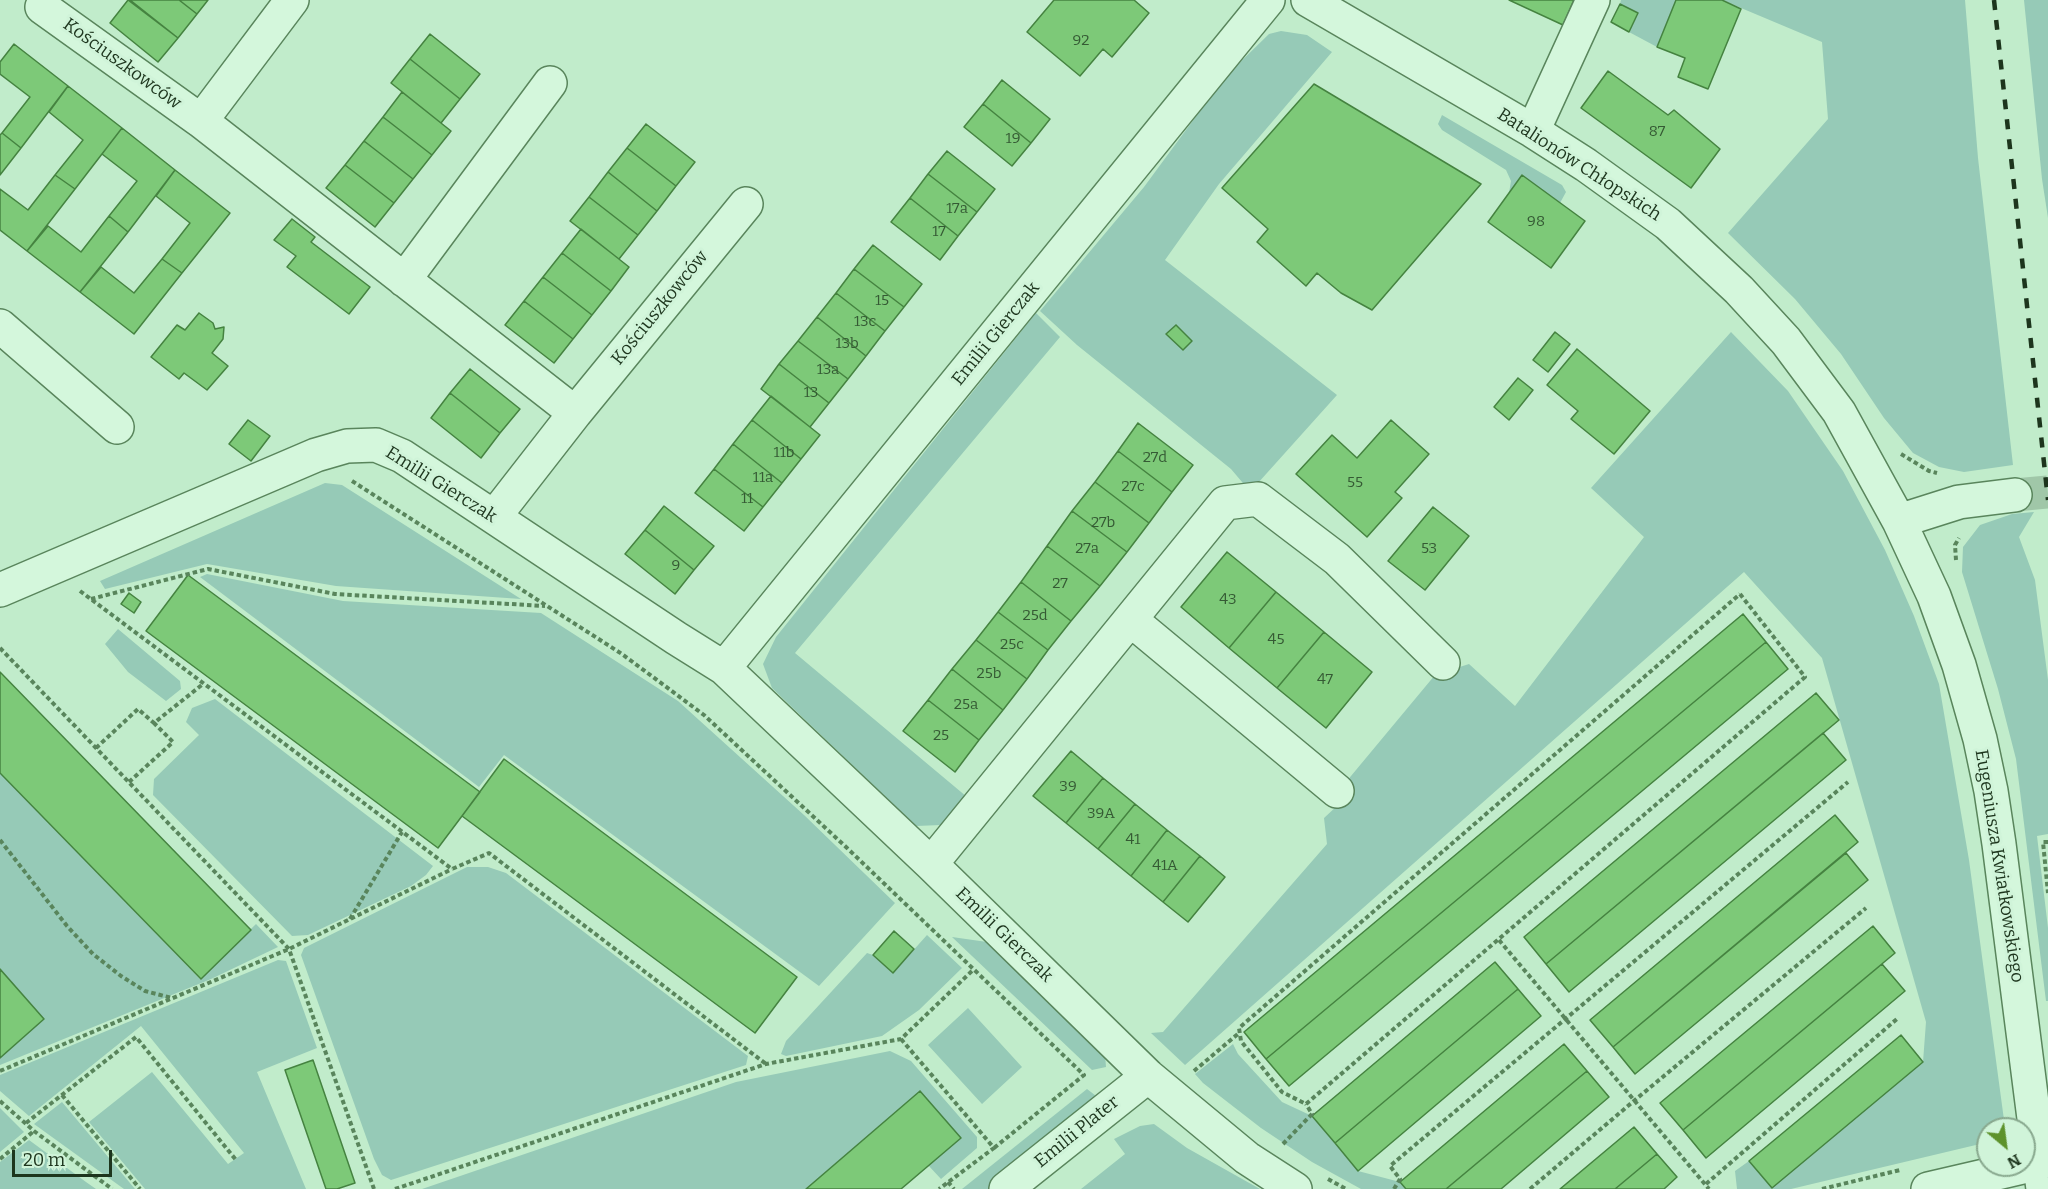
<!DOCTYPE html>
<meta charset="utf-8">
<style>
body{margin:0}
#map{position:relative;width:2048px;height:1189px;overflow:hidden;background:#c1eccb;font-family:Bitter,serif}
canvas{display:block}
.north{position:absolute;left:1976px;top:1117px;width:60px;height:60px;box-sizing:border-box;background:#d0f4d9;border:2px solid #88a88e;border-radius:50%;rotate:151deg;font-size:16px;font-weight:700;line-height:24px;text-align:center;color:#1d351d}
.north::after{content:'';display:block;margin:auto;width:21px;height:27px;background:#5d922b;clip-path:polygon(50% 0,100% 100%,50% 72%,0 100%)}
.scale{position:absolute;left:12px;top:1150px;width:100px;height:27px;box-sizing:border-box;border:3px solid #1d351d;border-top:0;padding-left:8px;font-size:18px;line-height:21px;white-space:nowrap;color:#1d351d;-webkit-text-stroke:4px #d0f4d9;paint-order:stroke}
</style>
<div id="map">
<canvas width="2048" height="1189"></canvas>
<div class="north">N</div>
<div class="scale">20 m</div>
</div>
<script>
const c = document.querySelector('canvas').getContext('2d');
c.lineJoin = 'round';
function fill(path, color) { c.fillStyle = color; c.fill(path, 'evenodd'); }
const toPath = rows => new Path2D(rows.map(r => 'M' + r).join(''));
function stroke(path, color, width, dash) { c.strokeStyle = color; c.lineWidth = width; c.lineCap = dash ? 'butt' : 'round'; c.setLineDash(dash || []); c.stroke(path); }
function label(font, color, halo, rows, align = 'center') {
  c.font = font + ' Bitter,serif'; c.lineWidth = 6; c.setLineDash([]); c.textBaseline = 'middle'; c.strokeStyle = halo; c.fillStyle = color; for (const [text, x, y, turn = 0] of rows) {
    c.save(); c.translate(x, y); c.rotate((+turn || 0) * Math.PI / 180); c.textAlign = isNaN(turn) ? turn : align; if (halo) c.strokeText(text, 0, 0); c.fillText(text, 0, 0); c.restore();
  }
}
fill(toPath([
 [1621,0,1676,0,1657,47,1629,32,1638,14,1620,4],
 [1722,0,1965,0,1978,158,2013,465,1964,472,1939,467,1913,453,1884,418,1841,354,1795,299,1728,233,1828,119,1822,42],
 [2024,0,2048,0,2048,218,2042,179],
 [1281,31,1307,35,1332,52,1219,184,1165,260,1337,395,1258,483,1248,489,1231,469,1077,345,1040,311,1144,187,1225,77,1269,34],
 [1442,115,1562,185,1566,192,1560,203,1509,193,1511,181,1506,170,1442,130,1438,124],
 [1036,313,1060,337,795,653,967,797,941,825,916,826,772,688,763,664,776,637],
 [1731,332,1788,391,1843,471,1885,550,1914,616,1939,684,1969,860,2004,1120,2000,1129,1988,1129,1988,1139,1980,1144,1791,1189,1737,1189,1735,1171,1749,1161,1772,1187,1923,1062,1926,1022,1822,658,1744,572,1185,1065,1151,1033,1163,1032,1327,844,1324,818,1352,792,1346,782,1435,675,1469,664,1515,706,1644,537,1591,488],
 [325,483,342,485,521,599,336,586,207,564,105,589,100,581],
 [2034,512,2019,537,2035,580,2048,680,2048,834,2037,836,2048,928,2048,1001,2046,1001,2016,759,1998,689,1962,572,1963,547,1980,525,2012,514],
 [207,574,343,601,541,613,678,701,804,815,895,903,819,986,504,755,479,787,200,577],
 [118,629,180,681,181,689,166,701,128,672,105,644],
 [215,699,433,866,426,875,411,886,308,935,292,936,153,795,154,779,199,735,186,722,192,708],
 [0,773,200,979,256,924,278,947,211,979,0,1065,0,1058,44,1019,0,969],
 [467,867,488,867,506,873,748,1056,746,1065,391,1180,382,1175,374,1159,301,955,304,948],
 [927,935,962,968,919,1010,882,1036,786,1056,781,1054,786,1041,867,953,873,955,893,973],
 [952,937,994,943,1105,1054,1106,1067,1092,1070],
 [278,960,286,961,317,1048,257,1072,306,1189,145,1189,89,1122,152,1072,228,1164,244,1153,141,1026,29,1116,0,1091,0,1075],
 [968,1008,1022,1067,982,1104,928,1045],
 [1233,1044,1238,1054,1282,1102,1312,1116,1358,1171,1400,1182,1406,1189,1361,1189,1312,1162,1261,1128,1203,1083,1195,1074],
 [890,1051,911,1061,977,1137,977,1148,941,1179,928,1165,961,1138,920,1091,806,1189,422,1189,736,1082],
 [1087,1089,1100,1099,991,1189,962,1189],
 [62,1102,135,1189,124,1189,34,1124],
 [0,1108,24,1132,0,1152],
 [1154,1124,1187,1148,1260,1189,1081,1189,1125,1154,1114,1139,1140,1126],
 [29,1140,86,1182,96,1189,0,1189,0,1162]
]), '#96cab7');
const building = toPath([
 [128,0,178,38,158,62,110,23,128,0],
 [130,0,179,0,197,14,178,38,130,0],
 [179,0,208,0,197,14,179,0],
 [1054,0,1134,0,1149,13,1112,57,1103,49,1080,76,1027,32,1054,0],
 [1509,0,1574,0,1563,25,1509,0],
 [1676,0,1722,0,1741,9,1708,89,1678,77,1685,58,1657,47,1676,0],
 [1620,4,1638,13,1629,32,1611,22,1620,4],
 [430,34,480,74,460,99,410,59,430,34],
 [14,44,68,86,21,148,2,133,30,97,0,74,0,62,14,44],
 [410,59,460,99,441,123,391,83,410,59],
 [1608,71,1668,115,1674,110,1720,149,1691,188,1581,108,1608,71],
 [1002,80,1050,119,1031,143,983,104,1002,80],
 [1314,84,1481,184,1372,310,1341,293,1317,273,1306,286,1257,242,1268,229,1222,188,1314,84],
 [68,86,122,128,75,189,55,175,83,140,49,112,68,86],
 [402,92,451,131,432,155,383,117,402,92],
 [983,104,1031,143,1012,166,964,127,983,104],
 [383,117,432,155,413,179,364,141,383,117],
 [646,124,695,162,676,186,627,148,646,124],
 [122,128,175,170,128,232,109,216,137,181,102,154,122,128],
 [2,133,21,148,0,175,0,135,2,133],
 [364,141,413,179,394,203,345,165,364,141],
 [627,148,676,186,657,211,608,172,627,148],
 [947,151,995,189,977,212,928,174,947,151],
 [345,165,394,203,375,227,326,188,345,165],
 [175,170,230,213,182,273,162,259,190,223,156,196,175,170],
 [608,172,657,211,638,235,589,197,608,172],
 [928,174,977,212,958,236,910,198,928,174],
 [55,175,75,189,27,251,0,230,0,189,28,210,55,175],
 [1522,175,1585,221,1551,268,1488,222,1522,175],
 [589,197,638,235,619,259,570,221,589,197],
 [910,198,958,236,940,260,891,222,910,198],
 [109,216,128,232,80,292,27,251,48,226,81,252,109,216],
 [292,219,315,237,311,242,370,287,349,314,287,267,296,256,274,240,292,219],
 [581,229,629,267,611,291,562,253,581,229],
 [873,245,922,284,904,307,854,269,873,245],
 [562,253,611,291,592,315,543,277,562,253],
 [162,259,182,273,134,334,80,292,101,267,134,293,162,259],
 [854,269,904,307,885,331,836,293,854,269],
 [543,277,592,315,573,339,524,301,543,277],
 [836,293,885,331,866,356,817,317,836,293],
 [524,301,573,339,554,363,505,325,524,301],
 [199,313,213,323,215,329,224,327,223,339,212,353,228,366,207,390,184,373,179,379,151,357,177,325,185,330,199,313],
 [817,317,866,356,848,379,798,341,817,317],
 [1176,325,1192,341,1183,350,1166,334,1176,325],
 [1555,332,1570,344,1548,372,1533,360,1555,332],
 [798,341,848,379,829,403,779,364,798,341],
 [1577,349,1650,411,1614,454,1571,419,1578,411,1547,385,1577,349],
 [779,364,829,403,810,427,761,389,779,364],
 [470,369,520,409,500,433,450,393,470,369],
 [1518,378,1533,390,1509,420,1494,407,1518,378],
 [450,393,500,433,481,458,431,418,450,393],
 [771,396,820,435,801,459,752,420,771,396],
 [248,420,270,436,251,461,229,444,248,420],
 [752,420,801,459,782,483,733,444,752,420],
 [1391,420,1429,454,1395,492,1402,498,1367,537,1296,474,1332,435,1357,458,1391,420],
 [1138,423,1193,465,1172,492,1118,451,1138,423],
 [733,444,782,483,763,507,714,469,733,444],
 [1118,451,1172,492,1149,523,1095,482,1118,451],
 [714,469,763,507,744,531,695,493,714,469],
 [1095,482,1149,523,1127,552,1072,511,1095,482],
 [664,506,714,546,694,570,645,530,664,506],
 [1433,507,1469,536,1425,590,1388,561,1433,507],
 [1072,511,1127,552,1100,586,1047,546,1072,511],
 [645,530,694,570,675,594,625,554,645,530],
 [1047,546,1100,586,1071,621,1021,582,1047,546],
 [1227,552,1276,592,1229,648,1181,607,1227,552],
 [188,575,480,792,438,848,146,631,188,575],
 [1021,582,1071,621,1048,650,998,612,1021,582],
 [1276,592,1324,632,1277,688,1229,648,1276,592],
 [129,593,141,602,134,613,121,604,129,593],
 [998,612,1048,650,1027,679,976,640,998,612],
 [1743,614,1766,642,1266,1059,1244,1032,1743,614],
 [1324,632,1372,672,1326,728,1277,688,1324,632],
 [976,640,1027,679,1003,710,952,669,976,640],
 [1766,642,1788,669,1289,1086,1266,1059,1766,642],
 [952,669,1003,710,979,740,928,700,952,669],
 [0,672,251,930,201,979,0,773,0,672],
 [1816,693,1839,720,1546,964,1524,937,1816,693],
 [928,700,979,740,955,772,903,731,928,700],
 [1823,733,1846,760,1569,992,1546,964,1823,733],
 [1071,751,1103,778,1066,823,1033,796,1071,751],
 [504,759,797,977,755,1033,462,816,504,759],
 [1103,778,1135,804,1098,849,1066,823,1103,778],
 [1135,804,1167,830,1131,876,1098,849,1135,804],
 [1835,815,1858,842,1613,1047,1590,1020,1835,815],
 [1167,830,1200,856,1163,902,1131,876,1167,830],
 [1846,853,1868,880,1635,1074,1613,1047,1846,853],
 [1200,856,1225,877,1188,922,1163,902,1200,856],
 [1873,926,1895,953,1683,1130,1660,1103,1873,926],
 [894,931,914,949,893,973,873,955,894,931],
 [1495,962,1518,989,1335,1143,1312,1116,1495,962],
 [1882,964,1905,991,1706,1158,1683,1130,1882,964],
 [0,969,44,1019,0,1058,0,969],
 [1518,989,1541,1016,1358,1171,1335,1143,1518,989],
 [1901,1035,1923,1062,1772,1188,1749,1161,1901,1035],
 [1564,1044,1587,1071,1446,1189,1406,1189,1400,1182,1564,1044],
 [313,1060,355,1183,337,1189,326,1189,285,1070,313,1060],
 [1587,1071,1609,1097,1501,1189,1446,1189,1587,1071],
 [920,1091,961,1138,901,1189,806,1189,920,1091],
 [1634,1127,1657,1154,1615,1189,1560,1189,1634,1127],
 [1657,1154,1677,1177,1664,1189,1615,1189,1657,1154]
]);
fill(building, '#7dc978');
stroke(building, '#458340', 1.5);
stroke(toPath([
 [2015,495,2048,492]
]), '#a0c7a8', 33, [33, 16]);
const minor = toPath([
 [1308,0,1533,131,1586,165,1668,224,1739,290,1786,341,1839,412,1899,521,1934,596,1959,665,1980,739,1991,791,1999,844,2043,1189],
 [42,7,201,121,575,413],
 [201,121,292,0],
 [1533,131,1593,0],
 [404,280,550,83],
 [0,326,117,427],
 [494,517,575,413,746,204],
 [1899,521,1959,502,2015,495],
 [0,590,316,455,347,446,376,445,402,456,676,638,724,668,931,864,1148,1076,1247,1158,1295,1189],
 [1131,620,1337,791],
 [724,668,1268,0],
 [931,864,1225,503,1258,499,1337,559,1443,663],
 [1006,1189,1148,1076],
 [1928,1189,2040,1163]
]);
stroke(minor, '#59855c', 36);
stroke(toPath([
 [1901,454,1929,471,1937,473],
 [352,481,622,654,704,715,846,847,1084,1075,994,1148],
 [1956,560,1955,545,1959,538],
 [80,591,452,869,489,853,766,1064],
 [1740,594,1805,677,1306,1104,1282,1092,1241,1041,1239,1028,1740,594],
 [91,599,208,569,335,594,545,606],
 [0,648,289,949,374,1189],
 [96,748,138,709,154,723],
 [129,782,173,742,154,723,203,684],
 [0,840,67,926,93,954,121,976,145,991,172,998],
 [2048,842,2043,842,2048,893],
 [350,919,402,832],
 [1499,940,1709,1189],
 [901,1039,994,1148,939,1189],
 [0,1071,289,949,452,869],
 [1194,1071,1239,1033],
 [62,1095,140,1189],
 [0,1101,34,1131,112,1189],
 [26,1123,136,1037,236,1160],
 [1283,1144,1312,1114,1306,1104],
 [0,1159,34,1131],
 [1328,1179,1346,1189],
 [948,1182,954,1189],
 [1706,1184,1898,1018],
 [395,1189,766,1064,901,1039,973,970],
 [1394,1189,1400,1179,1390,1166,1848,782],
 [1530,1189,1635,1100,1866,908],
 [1822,1189,1900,1170]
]), '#59855c', 4, [4.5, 3]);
stroke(minor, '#d4f7dc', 33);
stroke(toPath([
 [1994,0,2048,500]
]), '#1d351d', 4.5, [10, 10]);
label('15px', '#355a34', null, [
 ["92",1081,41],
 ["87",1657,132],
 ["19",1013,139],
 ["17a",957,209],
 ["98",1536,222],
 ["17",939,232],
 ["15",882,301],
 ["13c",865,322],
 ["13b",847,344],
 ["13a",828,370],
 ["13",811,393],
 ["11b",784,453],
 ["27d",1155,458],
 ["11a",763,478],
 ["55",1355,483],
 ["27c",1133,487],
 ["11",747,499],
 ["27b",1103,523],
 ["27a",1087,549],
 ["53",1429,549],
 ["9",676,566],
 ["27",1060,584],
 ["43",1228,600],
 ["25d",1035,616],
 ["45",1276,640],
 ["25c",1012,645],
 ["25b",989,674],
 ["47",1325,680],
 ["25a",966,705],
 ["25",941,736],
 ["39",1068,787],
 ["39A",1101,814],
 ["41",1133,840],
 ["41A",1165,866]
]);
label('18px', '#1d351d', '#d0f4d9', [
 ["Kościuszkowców",122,64,36],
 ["Batalionów Chłopskich",1579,165,33],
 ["Kościuszkowców",660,308,-51],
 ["Emilii Gierczak",996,334,-51],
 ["Emilii Gierczak",441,485,32],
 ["Eugeniusza Kwiatkowskiego",1999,866,81],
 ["Emilii Gierczak",1004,935,44],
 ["Emilii Plater",1077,1132,-39]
]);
</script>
